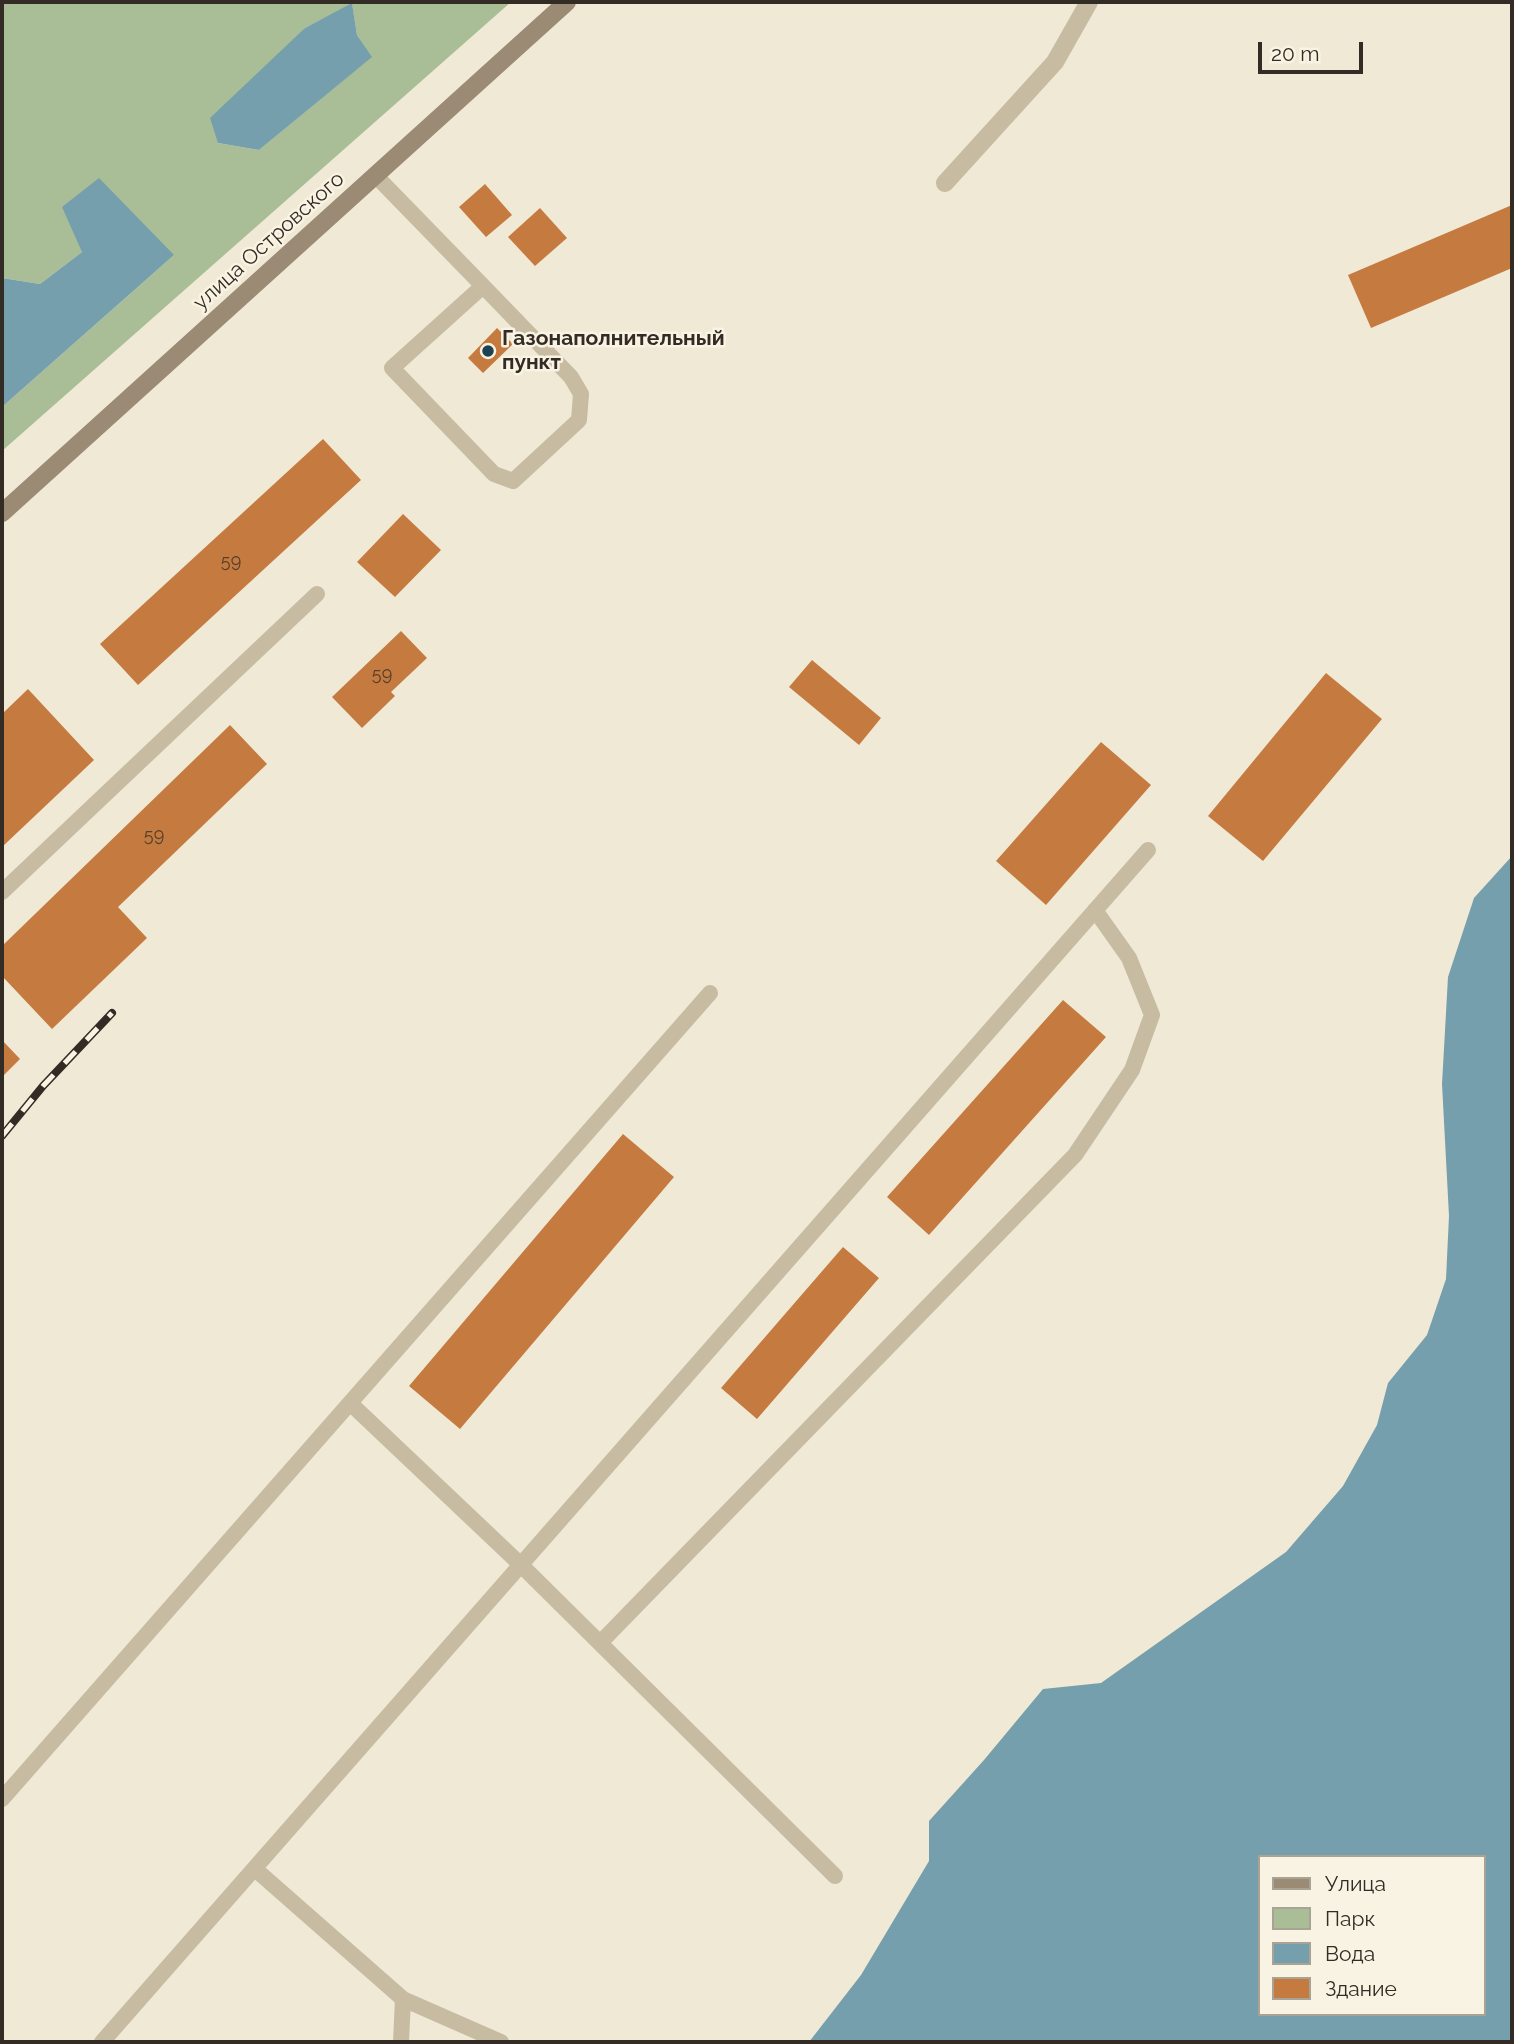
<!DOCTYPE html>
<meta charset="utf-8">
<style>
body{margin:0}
#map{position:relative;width:1514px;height:2044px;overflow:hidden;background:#f0e9d6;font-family:Raleway,sans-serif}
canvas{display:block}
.frame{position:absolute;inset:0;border:4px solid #322c25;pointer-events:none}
.legend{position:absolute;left:1258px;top:1855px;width:228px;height:161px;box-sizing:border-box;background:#f8f3e2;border:2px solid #a9a396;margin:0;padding:9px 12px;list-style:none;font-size:21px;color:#322c25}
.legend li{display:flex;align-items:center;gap:14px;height:35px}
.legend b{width:35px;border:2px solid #a9a396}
.scale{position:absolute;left:1258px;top:42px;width:105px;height:32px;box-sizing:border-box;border:4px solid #322c25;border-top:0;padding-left:9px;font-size:21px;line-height:24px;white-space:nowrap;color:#322c25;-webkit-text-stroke:5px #f8f3e2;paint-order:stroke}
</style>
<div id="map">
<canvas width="1514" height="2044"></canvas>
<div class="frame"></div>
<ul class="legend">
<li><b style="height:9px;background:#9b8a74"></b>Улица</li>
<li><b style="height:19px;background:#a9be96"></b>Парк</li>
<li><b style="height:19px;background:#759fac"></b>Вода</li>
<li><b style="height:19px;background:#c57b3f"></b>Здание</li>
</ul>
<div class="scale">20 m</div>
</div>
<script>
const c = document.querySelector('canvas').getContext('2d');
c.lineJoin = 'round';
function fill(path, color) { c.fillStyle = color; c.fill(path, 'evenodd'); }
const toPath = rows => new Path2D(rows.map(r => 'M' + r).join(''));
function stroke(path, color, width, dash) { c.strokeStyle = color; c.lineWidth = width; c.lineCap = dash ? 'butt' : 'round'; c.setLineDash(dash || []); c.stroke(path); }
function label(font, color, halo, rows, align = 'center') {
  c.font = font + ' Raleway,sans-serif'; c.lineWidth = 5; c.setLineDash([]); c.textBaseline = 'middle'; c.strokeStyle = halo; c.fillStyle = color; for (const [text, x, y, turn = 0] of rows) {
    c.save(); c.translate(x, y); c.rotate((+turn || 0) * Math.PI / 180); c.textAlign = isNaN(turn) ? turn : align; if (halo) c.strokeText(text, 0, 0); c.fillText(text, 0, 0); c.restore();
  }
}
fill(toPath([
 [2,2,511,2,2,451,2,407,174,255,82,252,40,284,2,278],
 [352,4,357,35,371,57,259,150,218,143,305,28]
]), '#a9be96');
fill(toPath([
 [352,3,357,35,372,57,259,150,218,143,210,118,305,28],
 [99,178,174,255,2,407,2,278,40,284,82,252,62,207],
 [1512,856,1512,2042,809,2042,861,1975,929,1861,929,1821,984,1760,1043,1689,1101,1683,1286,1552,1343,1486,1377,1425,1388,1383,1427,1335,1446,1279,1449,1216,1442,1084,1448,977,1474,898],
 [1260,1857,1484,1857,1484,2014,1260,2014]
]), '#759fac');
fill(toPath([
 [485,184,512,215,486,237,459,207],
 [1512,205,1512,268,1371,328,1348,275],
 [540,208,567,238,535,266,508,237],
 [497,328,513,344,483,373,468,358],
 [323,439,361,480,138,685,100,644],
 [403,514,441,550,395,597,357,562],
 [401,631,427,658,391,692,395,696,362,728,332,697],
 [812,660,881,718,859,745,789,687],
 [1326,673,1382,719,1263,861,1208,816],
 [28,689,94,760,2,847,2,714],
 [230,725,267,764,118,907,147,938,52,1029,2,976,2,946],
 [1101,742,1151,785,1046,905,996,861],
 [1063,1000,1106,1037,929,1235,887,1197],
 [2,1040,20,1059,2,1077],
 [623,1134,674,1177,460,1429,409,1386],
 [843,1247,879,1278,757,1419,721,1388]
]), '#c57b3f');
stroke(toPath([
 [375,175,483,286,571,377,581,394,579,420,513,481,494,474,392,368,483,286],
 [2,892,317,594],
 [350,1403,521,1565,835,1876],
 [600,1643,1075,1155,1132,1070,1152,1015,1129,958,1095,910],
 [2,1799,710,993],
 [255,1869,403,1999,501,2042],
 [102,2042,1148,850],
 [401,2042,403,1999]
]), '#c7bba2', 16);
stroke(toPath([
 [945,183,1055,62,1089,2]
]), '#c7bba2', 18);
stroke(toPath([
 [2,513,567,2]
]), '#9b8a74', 18);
const rail = toPath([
 [2,1136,43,1086,112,1013]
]);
stroke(rail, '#322c25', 8);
stroke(rail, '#f8f3e2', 5, [16]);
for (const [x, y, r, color] of [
 [488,351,7,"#1b4353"]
]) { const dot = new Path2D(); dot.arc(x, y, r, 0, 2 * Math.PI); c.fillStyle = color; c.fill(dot); stroke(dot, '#f8f3e2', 2.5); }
label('18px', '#57402c', null, [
 ["59",231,562],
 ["59",382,675],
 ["59",154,836]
]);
label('21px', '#322c25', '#f8f3e2', [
 ["улица Островского",269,241,-42]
]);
label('bold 21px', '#322c25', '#f8f3e2', [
 ["Газонаполнительный",502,339],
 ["пункт",502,363]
], 'left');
</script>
